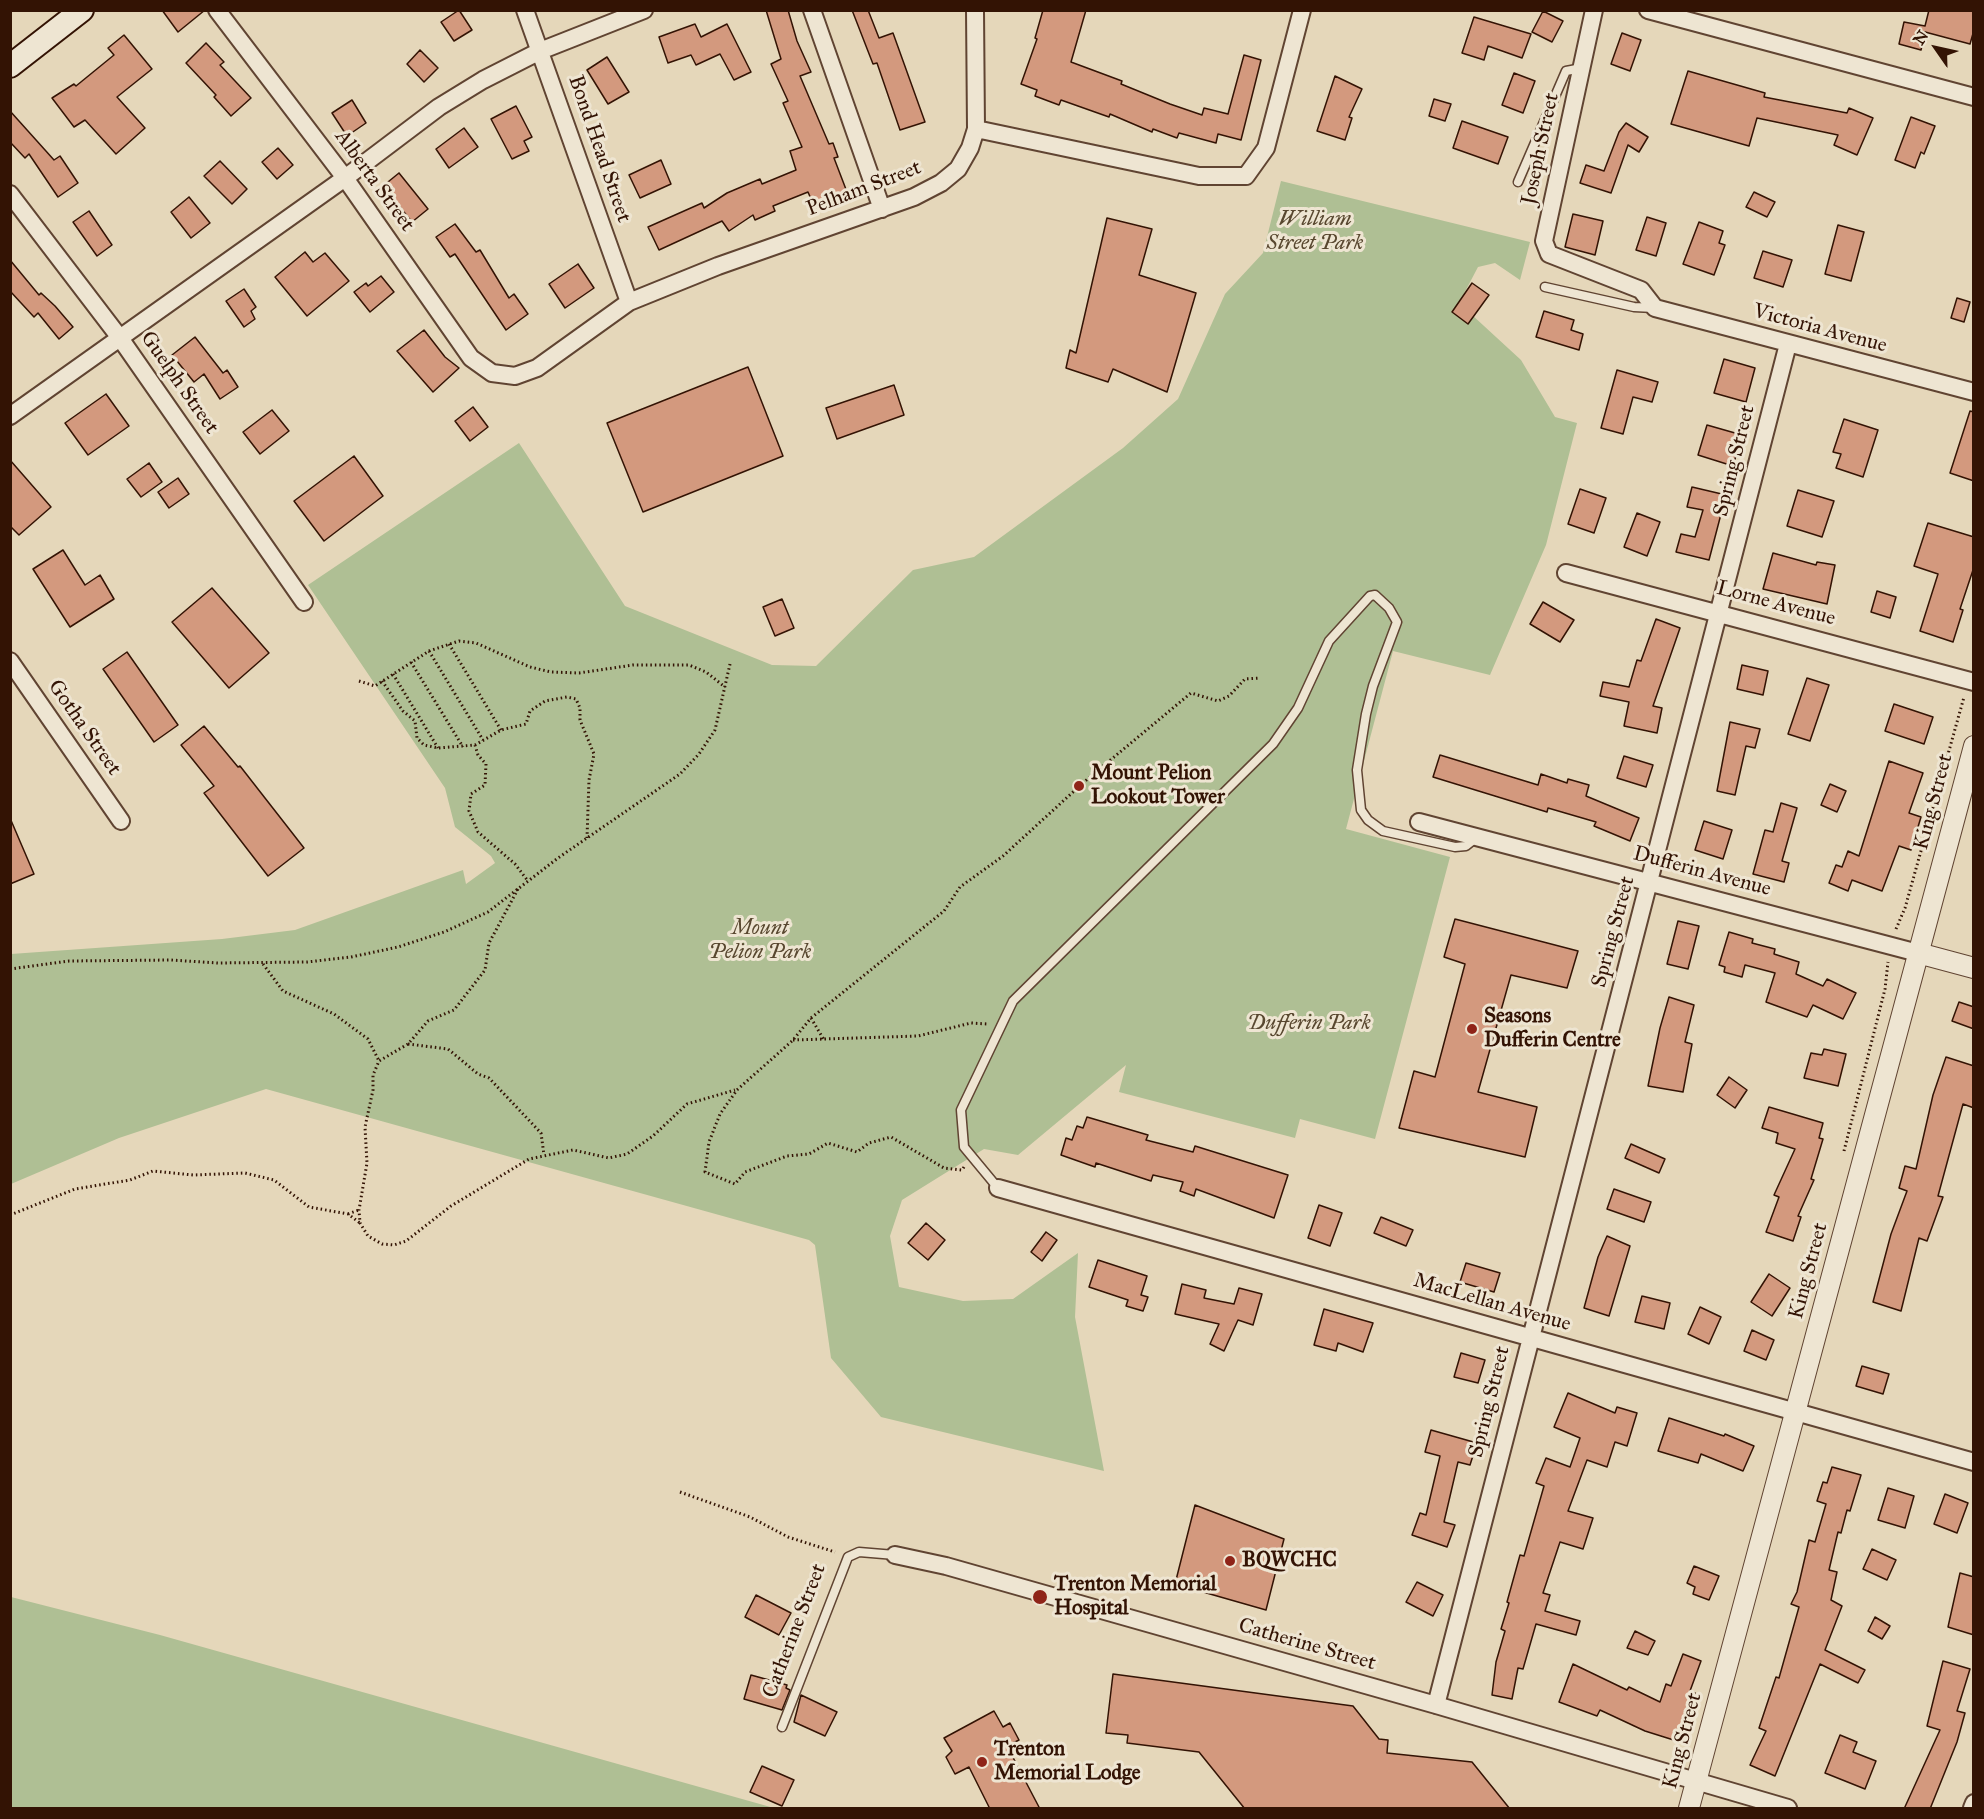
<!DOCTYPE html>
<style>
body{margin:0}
#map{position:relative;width:1984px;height:1819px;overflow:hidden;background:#e5d7ba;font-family:"IM FELL Great Primer",serif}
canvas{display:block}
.frame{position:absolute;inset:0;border:12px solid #331304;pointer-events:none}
.north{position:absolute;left:1906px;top:18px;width:60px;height:60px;-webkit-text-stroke:4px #eee5d2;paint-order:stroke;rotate:304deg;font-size:16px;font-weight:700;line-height:24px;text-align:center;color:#331304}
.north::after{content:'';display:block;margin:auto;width:21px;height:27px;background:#331304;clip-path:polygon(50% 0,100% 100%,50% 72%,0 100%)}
</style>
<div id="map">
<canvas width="1984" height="1819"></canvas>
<div class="frame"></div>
<div class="north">N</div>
</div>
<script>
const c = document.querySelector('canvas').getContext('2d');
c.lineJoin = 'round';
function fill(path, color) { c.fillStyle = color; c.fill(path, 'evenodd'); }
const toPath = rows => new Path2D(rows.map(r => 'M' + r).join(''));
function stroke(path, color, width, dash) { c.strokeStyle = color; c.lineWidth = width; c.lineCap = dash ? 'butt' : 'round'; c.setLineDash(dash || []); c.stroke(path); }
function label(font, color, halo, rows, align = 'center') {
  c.font = font + ' "IM FELL Great Primer",serif'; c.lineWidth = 6; c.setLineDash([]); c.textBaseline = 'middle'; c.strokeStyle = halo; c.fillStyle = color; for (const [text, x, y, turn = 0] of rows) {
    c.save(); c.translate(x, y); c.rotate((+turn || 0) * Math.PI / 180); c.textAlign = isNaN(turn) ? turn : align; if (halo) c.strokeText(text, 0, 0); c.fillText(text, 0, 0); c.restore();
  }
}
fill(toPath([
 [1281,181,1530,242,1520,280,1495,263,1478,267,1459,303,1521,360,1555,417,1577,423,1546,545,1490,675,1393,651,1346,829,1450,857,1375,1139,1300,1119,1295,1138,1119,1092,1126,1065,1018,1155,984,1149,902,1200,890,1236,899,1287,963,1301,1013,1299,1078,1253,1075,1317,1104,1471,881,1417,831,1358,815,1245,809,1240,266,1089,119,1138,11,1184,11,954,222,939,295,930,463,870,466,884,495,863,491,856,455,827,445,788,308,585,519,443,625,606,772,665,816,666,913,570,974,557,1123,448,1178,399,1225,294,1263,253],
 [11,1597,160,1635,774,1808,11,1808]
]), '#afbf94');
const building = toPath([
 [162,10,205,10,178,32,162,10],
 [459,10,472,30,454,41,441,22,459,10],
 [766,10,788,10,797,41,811,72,800,76,829,144,833,143,838,157,834,158,847,192,814,206,808,192,773,206,775,211,755,220,753,215,729,231,722,221,659,250,648,227,702,203,704,208,727,193,760,179,762,184,796,170,790,151,802,147,783,103,788,101,771,64,781,59,766,10],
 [852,10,868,10,879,38,893,33,925,122,900,130,877,63,873,64,852,10],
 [1043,10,1086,10,1071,62,1122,81,1121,84,1170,104,1202,115,1204,108,1228,114,1244,55,1261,60,1241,140,1218,134,1216,143,1179,133,1177,138,1153,129,1152,132,1110,114,1109,117,1061,100,1059,105,1035,96,1037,90,1021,84,1037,39,1035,38,1043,10],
 [1929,10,1974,10,1974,30,1970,44,1925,32,1921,50,1899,44,1904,22,1925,26,1929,10],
 [1543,11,1563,21,1552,42,1532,32,1543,11],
 [1474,17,1531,34,1522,58,1488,46,1484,60,1462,53,1474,17],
 [695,24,701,37,727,24,751,72,734,80,720,54,696,65,691,55,668,63,659,37,695,24],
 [1622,33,1641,40,1630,71,1611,64,1622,33],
 [124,35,152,69,117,97,145,128,116,154,85,120,74,127,52,98,74,84,76,86,114,55,108,48,124,35],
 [206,43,224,62,220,65,251,98,231,116,214,97,216,95,186,63,206,43],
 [420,50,438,68,424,82,407,64,420,50],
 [607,57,629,92,608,104,587,70,607,57],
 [1688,71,1765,93,1764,97,1847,113,1849,108,1873,118,1857,155,1834,145,1838,135,1757,118,1749,146,1671,124,1688,71],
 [1514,73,1535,81,1523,113,1502,105,1514,73],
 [1335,76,1362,89,1349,117,1352,118,1345,140,1317,131,1335,76],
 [1434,99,1451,104,1445,121,1429,116,1434,99],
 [352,100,366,123,347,136,332,113,352,100],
 [516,106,532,137,524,141,529,151,512,159,491,119,516,106],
 [10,111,54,160,60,156,78,183,58,197,29,154,25,158,10,142,10,111],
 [1911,117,1935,126,1924,154,1921,152,1915,168,1895,160,1911,117],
 [1462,121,1508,137,1498,164,1453,148,1462,121],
 [1626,123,1648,137,1639,152,1628,145,1611,193,1580,183,1586,165,1604,171,1619,132,1626,123],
 [464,128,478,147,449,168,436,149,464,128],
 [278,148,293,165,277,179,262,162,278,148],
 [661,160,671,184,640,198,629,175,661,160],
 [220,161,247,189,232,204,204,176,220,161],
 [399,173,428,209,412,222,383,186,399,173],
 [1754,192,1775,202,1767,217,1746,207,1754,192],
 [189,197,210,223,191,238,171,212,189,197],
 [89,211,112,245,97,256,73,222,89,211],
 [1573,214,1603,221,1595,255,1565,247,1573,214],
 [1647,217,1666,223,1656,256,1636,250,1647,217],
 [1107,218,1152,229,1139,275,1196,293,1167,392,1113,369,1108,382,1066,368,1070,350,1076,353,1107,218],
 [1699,222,1723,231,1719,243,1725,245,1714,275,1683,264,1699,222],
 [455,224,476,252,480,250,509,298,514,294,528,314,506,330,455,254,450,257,436,237,455,224],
 [1838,225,1864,232,1851,281,1825,274,1838,225],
 [1763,251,1792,260,1783,287,1754,278,1763,251],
 [305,252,313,262,325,253,349,281,307,316,275,277,305,252],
 [10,260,39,295,41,293,55,306,73,327,59,339,38,313,34,317,10,291,10,260],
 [578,264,594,288,565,308,549,284,578,264],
 [381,276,394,292,370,312,354,292,366,283,368,286,381,276],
 [1472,283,1489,295,1468,324,1452,312,1472,283],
 [244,289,256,307,251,311,255,319,244,327,226,301,244,289],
 [1957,298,1970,302,1964,322,1951,318,1957,298],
 [1544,311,1574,320,1571,330,1583,334,1579,350,1536,337,1544,311],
 [424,330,445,357,459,368,433,392,397,351,424,330],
 [195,337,223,373,227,370,238,387,220,399,204,374,194,382,172,355,195,337],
 [1724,359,1755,368,1746,402,1714,393,1724,359],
 [748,367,783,456,643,512,607,423,748,367],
 [1617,370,1658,382,1652,402,1633,397,1623,434,1601,428,1617,370],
 [894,385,904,415,837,439,826,408,894,385],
 [106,394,129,426,88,455,65,423,106,394],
 [473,407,488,427,470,441,455,421,473,407],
 [272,410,289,431,260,454,243,432,272,410],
 [1970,411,1974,412,1974,481,1950,473,1970,411],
 [1844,419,1878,430,1863,477,1836,468,1841,454,1833,452,1844,419],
 [1707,425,1742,435,1733,466,1698,455,1707,425],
 [354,456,383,496,324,541,294,501,354,456],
 [10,460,51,507,19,535,10,526,10,460],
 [149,463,162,482,141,497,127,479,149,463],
 [178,478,189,494,169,508,158,492,178,478],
 [1692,487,1726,495,1709,560,1676,552,1681,534,1695,537,1703,510,1687,507,1692,487],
 [1580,489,1606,498,1594,533,1568,524,1580,489],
 [1798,490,1834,501,1822,537,1787,526,1798,490],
 [1637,513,1660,522,1647,556,1624,547,1637,513],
 [1928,523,1974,537,1974,567,1960,609,1963,610,1953,642,1920,631,1938,574,1914,566,1928,523],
 [63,550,85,585,100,575,114,599,70,627,33,569,63,550],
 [1773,553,1816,565,1817,562,1835,565,1827,604,1763,589,1773,553],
 [212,588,269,653,229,688,172,622,212,588],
 [1877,591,1896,597,1890,618,1871,612,1877,591],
 [782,599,794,628,775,636,763,607,782,599],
 [1543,602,1574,620,1560,642,1530,624,1543,602],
 [1656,619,1680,628,1653,706,1662,708,1657,733,1624,726,1629,702,1600,696,1603,682,1629,687,1637,660,1641,661,1656,619],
 [127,652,178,725,154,742,103,669,127,652],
 [1742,665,1768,671,1763,695,1737,689,1742,665],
 [1807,678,1829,685,1810,741,1788,734,1807,678],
 [1894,704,1933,717,1924,744,1885,731,1894,704],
 [1730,722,1760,729,1755,748,1746,746,1735,795,1717,791,1730,722],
 [204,726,238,767,240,766,304,848,268,876,204,793,214,786,181,745,204,726],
 [1440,755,1538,785,1541,774,1567,783,1568,779,1589,785,1586,796,1639,818,1630,841,1594,826,1596,822,1548,808,1547,812,1433,777,1440,755],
 [1624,756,1653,765,1646,787,1617,778,1624,756],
 [1889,761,1923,773,1909,813,1921,817,1911,850,1899,846,1882,891,1852,880,1848,891,1829,883,1836,865,1842,867,1848,851,1859,856,1889,761],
 [1830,784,1846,791,1837,812,1821,805,1830,784],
 [1781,803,1797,808,1782,861,1789,863,1784,882,1753,874,1765,830,1773,832,1781,803],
 [10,818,34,874,10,884,10,818],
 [1704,821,1732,830,1723,859,1695,850,1704,821],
 [1455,919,1578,951,1567,988,1511,975,1478,1092,1537,1107,1525,1157,1399,1128,1414,1071,1435,1077,1465,964,1444,957,1455,919],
 [1678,921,1699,926,1688,969,1667,964,1678,921],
 [1729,932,1753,939,1752,943,1775,949,1774,954,1799,962,1796,974,1823,986,1827,979,1856,993,1843,1019,1813,1005,1807,1017,1766,1002,1775,973,1745,965,1742,977,1724,972,1725,967,1719,965,1729,932],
 [1669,997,1694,1005,1685,1042,1692,1044,1683,1092,1648,1086,1660,1028,1669,997],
 [1959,1002,1974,1007,1974,1029,1952,1021,1959,1002],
 [1824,1049,1846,1054,1838,1086,1804,1078,1811,1053,1822,1055,1824,1049],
 [1946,1057,1974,1066,1974,1108,1963,1104,1938,1196,1943,1197,1927,1241,1919,1238,1901,1311,1873,1302,1891,1234,1907,1191,1899,1188,1905,1166,1916,1169,1933,1095,1946,1057],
 [1729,1077,1747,1090,1735,1108,1717,1095,1729,1077],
 [1769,1107,1823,1123,1819,1138,1823,1139,1811,1179,1814,1180,1798,1216,1801,1217,1793,1241,1766,1232,1779,1197,1774,1195,1795,1149,1776,1143,1778,1133,1762,1128,1769,1107],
 [1087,1117,1148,1135,1146,1140,1193,1152,1195,1146,1288,1175,1274,1218,1196,1189,1194,1196,1180,1191,1183,1182,1153,1175,1151,1181,1096,1163,1095,1167,1061,1155,1066,1138,1072,1140,1077,1126,1083,1128,1087,1117],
 [1631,1144,1665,1159,1659,1173,1625,1158,1631,1144],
 [1614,1189,1651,1202,1644,1222,1607,1209,1614,1189],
 [1319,1205,1342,1213,1330,1246,1308,1238,1319,1205],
 [1381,1217,1413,1230,1406,1246,1374,1233,1381,1217],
 [926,1223,945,1240,928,1260,908,1243,926,1223],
 [1046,1232,1057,1240,1042,1261,1031,1252,1046,1232],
 [1607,1236,1630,1246,1609,1316,1584,1308,1598,1257,1607,1236],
 [1098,1260,1147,1276,1141,1295,1148,1297,1143,1311,1126,1306,1128,1300,1089,1287,1098,1260],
 [1466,1263,1500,1273,1494,1292,1460,1282,1466,1263],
 [1769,1274,1790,1288,1772,1316,1751,1302,1769,1274],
 [1182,1284,1206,1290,1204,1298,1234,1304,1239,1288,1262,1294,1253,1325,1238,1320,1224,1351,1210,1344,1219,1324,1175,1314,1182,1284],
 [1642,1296,1670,1303,1664,1329,1635,1322,1642,1296],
 [1700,1307,1721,1317,1709,1344,1688,1334,1700,1307],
 [1324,1309,1373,1323,1363,1352,1338,1343,1336,1351,1314,1345,1324,1309],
 [1752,1330,1774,1340,1766,1360,1744,1351,1752,1330],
 [1461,1353,1485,1360,1478,1383,1454,1377,1461,1353],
 [1862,1366,1889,1374,1883,1394,1856,1386,1862,1366],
 [1568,1393,1615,1413,1617,1407,1637,1413,1627,1446,1615,1442,1607,1467,1587,1460,1568,1511,1593,1518,1583,1549,1560,1542,1543,1593,1550,1595,1545,1611,1580,1621,1576,1635,1536,1624,1523,1669,1518,1668,1512,1699,1492,1695,1496,1662,1505,1631,1501,1629,1509,1603,1507,1602,1520,1555,1524,1556,1544,1486,1536,1483,1546,1458,1570,1467,1580,1438,1554,1427,1568,1393],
 [1669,1418,1724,1436,1725,1434,1754,1446,1743,1471,1701,1454,1698,1463,1658,1451,1669,1418],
 [1431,1430,1477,1443,1470,1465,1458,1462,1444,1522,1455,1525,1447,1547,1412,1535,1420,1513,1426,1515,1440,1456,1425,1452,1431,1430],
 [1832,1467,1861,1475,1850,1511,1847,1510,1841,1533,1838,1532,1829,1570,1837,1572,1831,1600,1842,1606,1825,1650,1865,1670,1858,1683,1820,1664,1775,1776,1750,1765,1766,1731,1759,1728,1776,1677,1779,1678,1799,1607,1791,1604,1797,1592,1809,1540,1815,1542,1826,1504,1817,1501,1823,1482,1827,1483,1832,1467],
 [1888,1488,1914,1496,1905,1528,1878,1520,1888,1488],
 [1945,1494,1968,1503,1957,1533,1934,1524,1945,1494],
 [1195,1505,1284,1539,1266,1610,1175,1584,1195,1505],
 [1872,1549,1896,1560,1887,1580,1863,1569,1872,1549],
 [1694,1566,1719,1576,1709,1600,1693,1594,1695,1587,1687,1583,1694,1566],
 [1960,1573,1974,1577,1974,1635,1948,1627,1960,1573],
 [1417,1582,1443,1595,1433,1616,1406,1602,1417,1582],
 [756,1595,791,1613,779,1635,745,1617,756,1595],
 [1875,1617,1890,1626,1882,1639,1868,1631,1875,1617],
 [1635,1631,1655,1641,1648,1655,1627,1648,1635,1631],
 [1683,1654,1701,1661,1690,1691,1695,1693,1680,1742,1645,1731,1600,1710,1597,1716,1559,1702,1573,1664,1627,1690,1629,1687,1660,1702,1666,1684,1671,1686,1683,1654],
 [1943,1661,1970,1669,1957,1711,1965,1713,1957,1742,1930,1809,1904,1809,1940,1730,1927,1726,1943,1661],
 [1113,1674,1353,1706,1379,1739,1388,1740,1387,1753,1472,1762,1510,1809,1245,1809,1199,1752,1127,1743,1128,1735,1106,1733,1113,1674],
 [751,1675,787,1685,786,1688,790,1690,782,1710,744,1699,751,1675],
 [801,1695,837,1712,825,1736,794,1722,801,1695],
 [994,1711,1003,1727,1010,1723,1019,1740,1007,1746,1040,1809,990,1809,969,1767,955,1774,946,1757,952,1751,944,1738,994,1711],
 [1840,1735,1857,1742,1853,1752,1876,1761,1865,1789,1825,1773,1840,1735],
 [762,1766,794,1780,782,1806,750,1792,762,1766]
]);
fill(building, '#d3997e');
stroke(building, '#331304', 1.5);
const service = toPath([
 [1518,182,1566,71,1582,68],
 [1545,287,1634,307,1654,308],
 [998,1188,964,1147,961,1110,1013,1001,1273,744,1298,708,1329,641,1370,596,1375,595,1389,608,1397,622,1373,686,1366,714,1357,770,1361,810,1368,820,1383,831,1455,847,1466,846,1476,838],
 [782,1727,848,1557,859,1552,895,1555]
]);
const minor = toPath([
 [217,10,345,178,471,358,492,373,515,376,537,368,629,302,718,266,914,197,941,183,958,169,970,148,976,129,975,10],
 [525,10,629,302],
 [812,10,882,209],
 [1594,10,1544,241,1549,254,1641,290,1655,308,1974,392],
 [1648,10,1974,97],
 [976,129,1199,176,1246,176,1266,148,1302,10],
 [10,194,120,338,304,602],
 [10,416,345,178,439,107,483,80,540,51,644,10],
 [1566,573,1974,682],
 [10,661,121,821],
 [1419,822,1918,953],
 [998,1188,1974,1462],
 [895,1555,946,1566,1436,1705,1788,1808],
 [1436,1705,1788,344],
 [1972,1808,1974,1803]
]);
const tertiary = toPath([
 [1918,953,1974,968],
 [1689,1808,1974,746]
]);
const secondary = toPath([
 [10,66,82,10]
]);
stroke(service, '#604432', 11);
stroke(minor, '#604432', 20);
stroke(tertiary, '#604432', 22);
stroke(secondary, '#331304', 26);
stroke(toPath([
 [449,644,501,730],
 [429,651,483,740],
 [411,662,463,747],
 [393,674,438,748],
 [359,681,375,686,429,651,459,641,476,643,530,667,551,672,579,673,633,665,689,665,706,672,725,687],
 [382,681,403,711,415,721,417,738,424,745,438,748,475,745,501,730,526,724,530,711,545,701,567,697,576,699,580,708,580,720,594,754,589,780,587,838],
 [475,745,478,755,486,764,485,785,471,794,469,811,478,832,515,864,528,881],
 [518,889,489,943,485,970,454,1010,428,1021,408,1044,379,1061,373,1075,373,1090,365,1127,367,1163,359,1210,360,1223,368,1236,382,1244,394,1245,406,1241,451,1206,529,1159,573,1150,609,1158,627,1154,653,1136,687,1104,735,1090],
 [1896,929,1905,908,1964,697],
 [263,964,283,991,334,1014,368,1039,379,1061],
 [10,969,69,961,171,960,218,963,307,962,351,957,398,947,444,932,488,912,558,858,680,774,699,754,715,730,730,664],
 [811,1018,824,1040],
 [793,1040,918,1036,971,1023,987,1024],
 [408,1044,448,1049,478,1074,489,1078,541,1133,544,1155],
 [1844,1151,1885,989,1888,962],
 [964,1167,962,1170,944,1168,891,1137,869,1143,857,1152,828,1143,809,1154,787,1156,745,1172,735,1184,705,1172,709,1142,720,1114,737,1090,793,1040,811,1018,944,911,960,887,1003,856,1084,782,1191,693,1218,701,1229,696,1245,679,1260,678],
 [348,1214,359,1210],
 [10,1215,75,1189,130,1180,153,1171,193,1175,245,1173,274,1180,309,1207,348,1214,360,1223],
 [680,1492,750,1517,788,1537,835,1552]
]), '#331304', 3, [1.5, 3]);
stroke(service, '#eee5d2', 8);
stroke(minor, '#eee5d2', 16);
stroke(tertiary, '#eee5d2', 20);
stroke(secondary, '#eee5d2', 22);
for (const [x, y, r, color] of [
 [1079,786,6,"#8f2418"],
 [1472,1029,6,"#8f2418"],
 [1230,1561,6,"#8f2418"],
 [1040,1597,8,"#8f2418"],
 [982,1762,6,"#8f2418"]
]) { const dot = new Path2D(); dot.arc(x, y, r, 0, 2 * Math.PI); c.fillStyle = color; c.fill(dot); stroke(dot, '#eee5d2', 2); }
label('21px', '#331304', '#eee5d2', [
 ["Bond Head Street",599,149,71],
 ["Joseph Street",1541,149,-78],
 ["Alberta Street",374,181,54],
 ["Pelham Street",864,189,-21],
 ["Victoria Avenue",1820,329,15],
 ["Guelph Street",179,383,55],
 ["Spring Street",1735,461,-76],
 ["Lorne Avenue",1776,604,15],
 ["Gotha Street",84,728,55],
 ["King Street",1934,802,-75],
 ["Dufferin Avenue",1702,872,15],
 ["Spring Street",1614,932,-75],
 ["King Street",1809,1271,-75],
 ["MacLellan Avenue",1492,1303,16],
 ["Spring Street",1490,1402,-76],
 ["Catherine Street",795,1631,-69],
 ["Catherine Street",1307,1645,16],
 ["King Street",1683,1741,-75]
]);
label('italic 21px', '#58472f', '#eee5d2', [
 ["William",1315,220],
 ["Street Park",1315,244],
 ["Mount",760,929],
 ["Pelion Park",760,953],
 ["Dufferin Park",1309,1024]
]);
label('bold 21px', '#331304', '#eee5d2', [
 ["Mount Pelion",1091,774],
 ["Lookout Tower",1091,798],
 ["Seasons",1484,1017],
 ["Dufferin Centre",1484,1041],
 ["BQWCHC",1242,1561],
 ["Trenton Memorial",1054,1585],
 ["Hospital",1054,1609],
 ["Trenton",994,1750],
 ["Memorial Lodge",994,1774]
], 'left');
</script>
